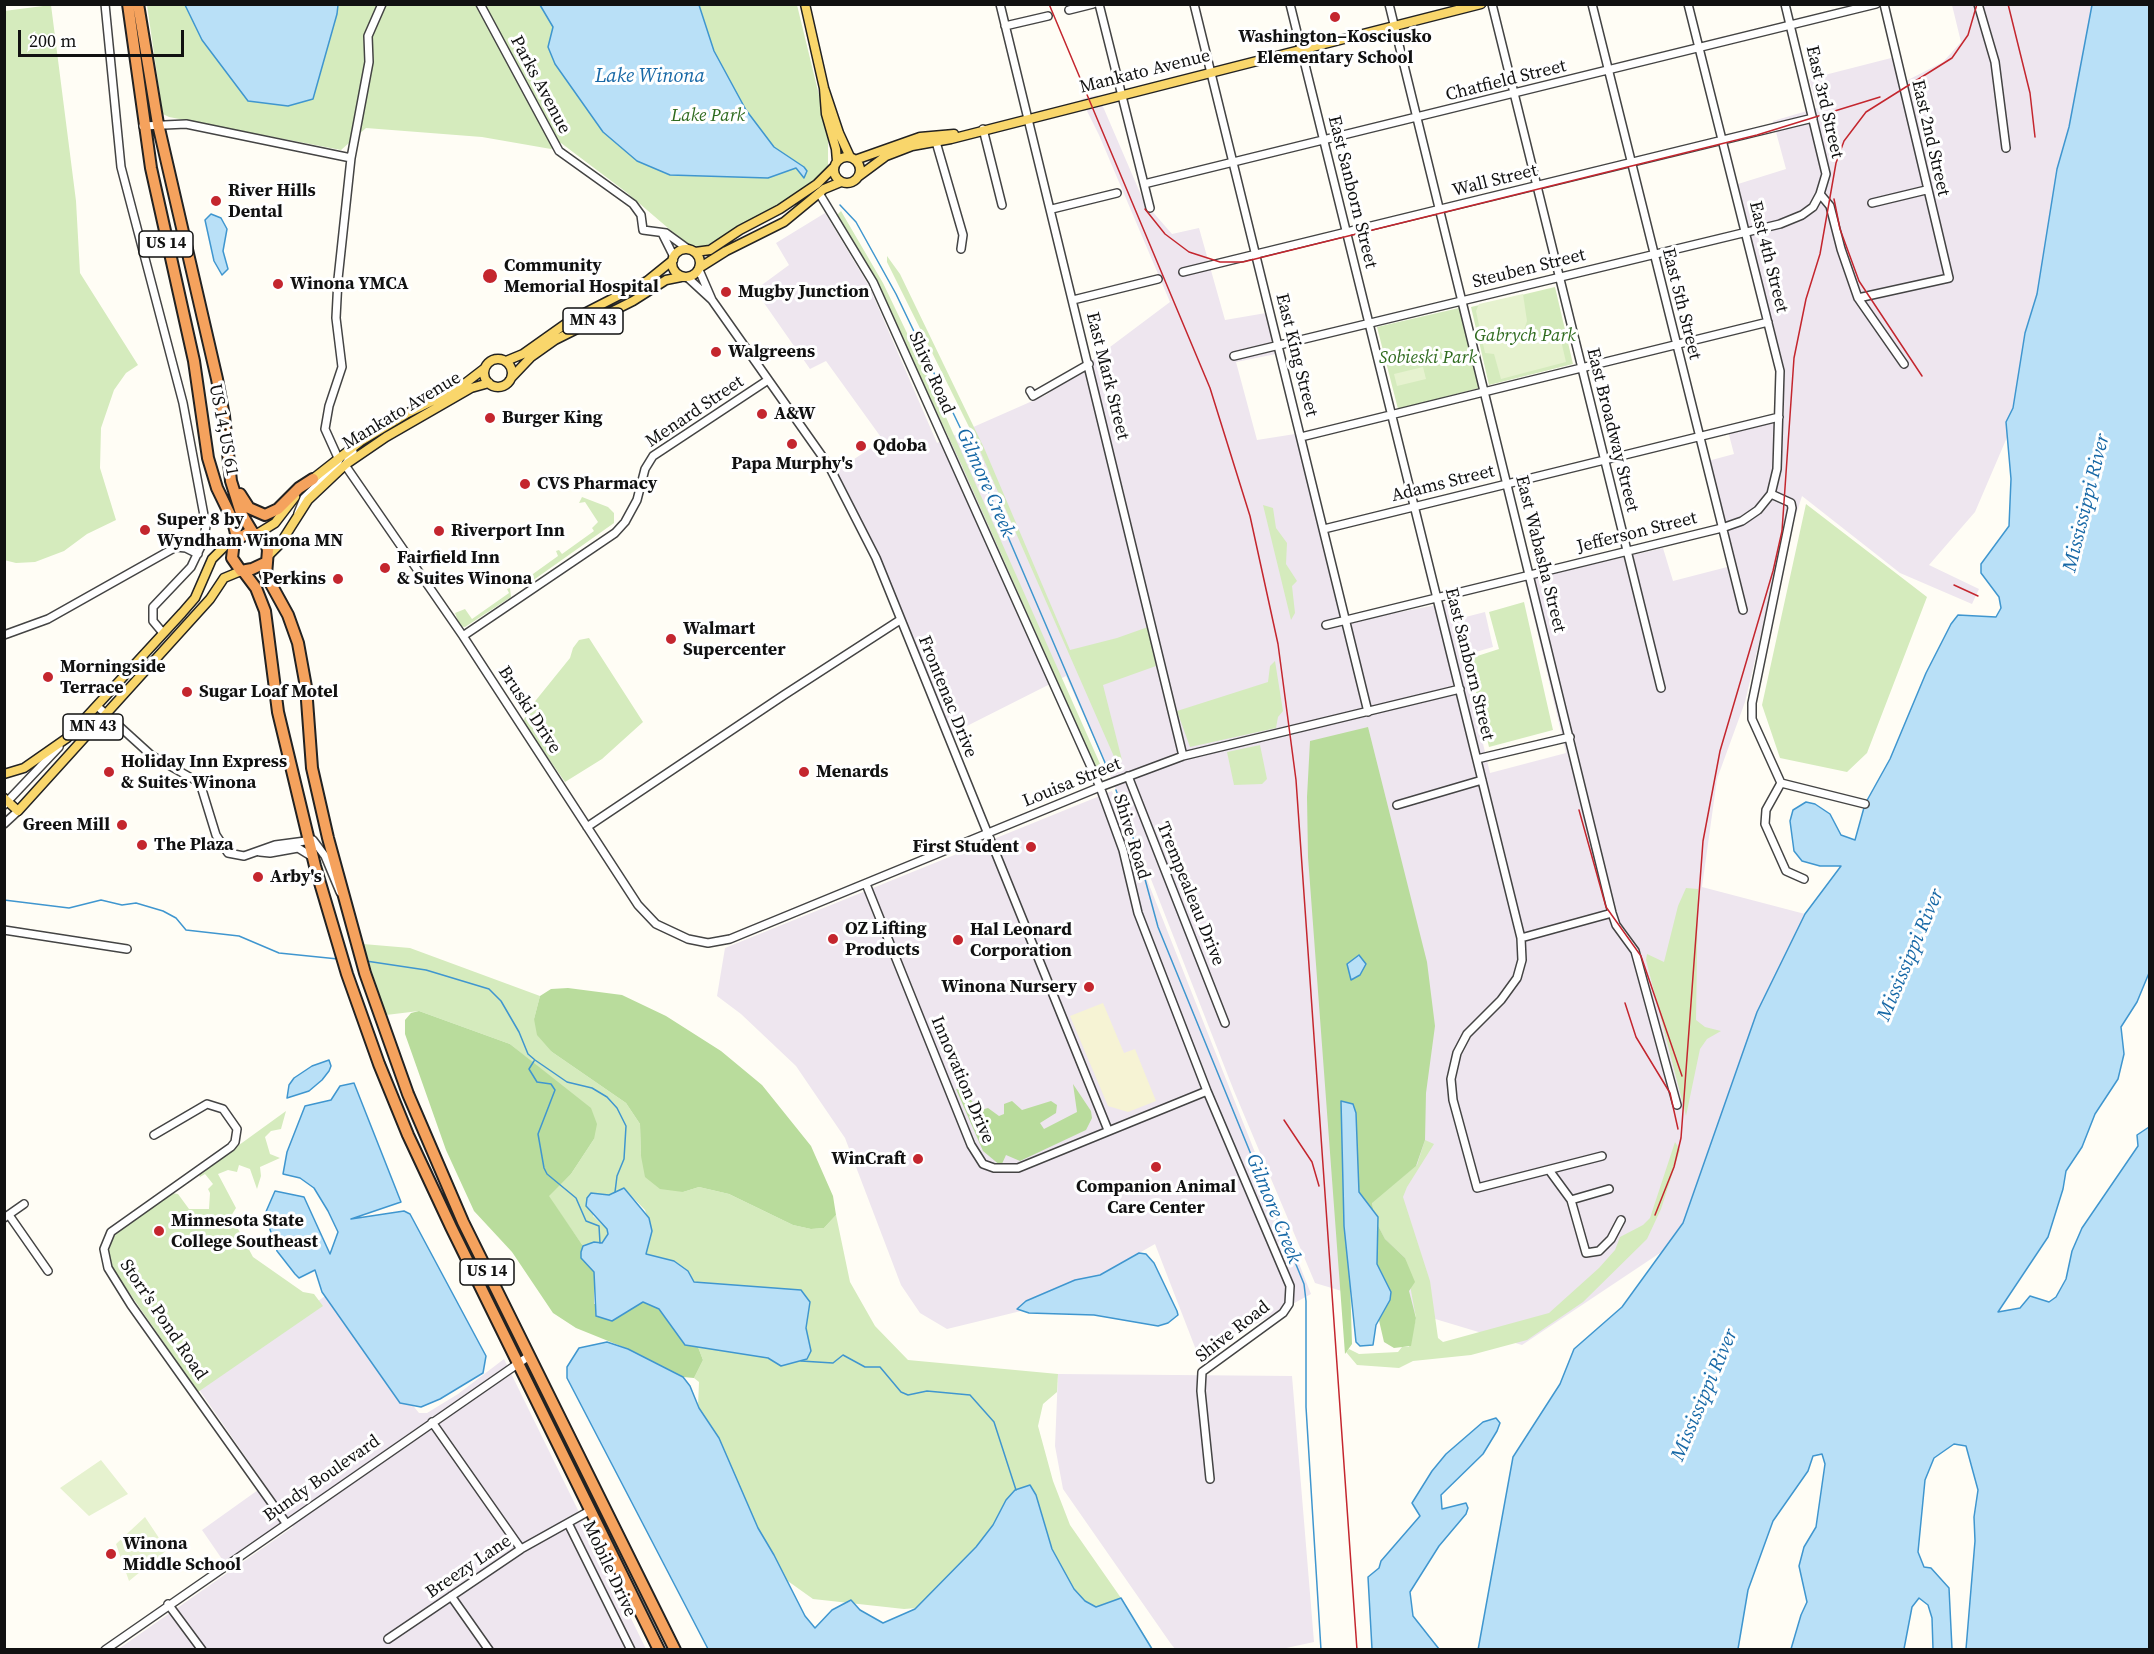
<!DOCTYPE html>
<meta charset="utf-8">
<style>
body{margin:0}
#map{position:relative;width:2154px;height:1654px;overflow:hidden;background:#fffdf5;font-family:"Source Serif 4",serif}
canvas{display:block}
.frame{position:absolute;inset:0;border:6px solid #111;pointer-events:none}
.scale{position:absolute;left:18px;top:30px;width:166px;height:27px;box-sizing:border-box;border:3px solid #111;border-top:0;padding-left:8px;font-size:18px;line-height:21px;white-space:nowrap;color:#111;-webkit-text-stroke:4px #fff;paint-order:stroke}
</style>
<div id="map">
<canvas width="2154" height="1654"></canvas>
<div class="frame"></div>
<div class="scale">200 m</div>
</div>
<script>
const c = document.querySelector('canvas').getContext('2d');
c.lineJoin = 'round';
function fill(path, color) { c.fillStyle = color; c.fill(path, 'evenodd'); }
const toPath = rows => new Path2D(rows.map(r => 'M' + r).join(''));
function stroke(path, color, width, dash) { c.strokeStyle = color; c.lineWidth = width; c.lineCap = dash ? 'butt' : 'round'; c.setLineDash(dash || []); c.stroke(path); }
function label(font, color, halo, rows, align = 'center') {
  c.font = font + ' "Source Serif 4",serif'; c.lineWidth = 6; c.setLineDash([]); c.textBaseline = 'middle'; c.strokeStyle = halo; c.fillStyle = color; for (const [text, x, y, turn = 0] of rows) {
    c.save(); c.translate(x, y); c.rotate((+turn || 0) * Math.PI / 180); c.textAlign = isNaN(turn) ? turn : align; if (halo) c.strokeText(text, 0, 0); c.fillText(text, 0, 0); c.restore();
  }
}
fill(toPath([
 [1952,5,2092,5,2069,127,2057,169,2037,294,2025,333,2013,408,2006,422,2008,435,1975,512,1929,565,1979,589,1972,604,1900,573,1802,496,1771,592,1745,702,1717,779,1702,887,1805,914,1757,1012,1683,1223,1666,1249,1522,1345,1315,1283,1234,1091,1109,772,1066,676,949,735,876,558,836,471,883,440,826,361,810,369,755,290,789,265,776,243,825,213,869,286,937,443,1046,395,1170,302,1099,135,1081,99,1098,95,1144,202,1172,234,1199,228,1225,320,1266,313,1276,354,1236,362,1257,440,1295,434,1343,623,1447,603,1450,621,1485,612,1493,647,1462,656,1490,773,1566,753,1525,580,1663,548,1673,581,1735,565,1708,461,1734,454,1728,431,1784,419,1784,371,1738,184,1786,169,1773,121,1817,108,1809,79,1899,56,1906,81,1943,62,1961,42],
 [1112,791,1311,1294,1198,1355,1155,1244,1058,1299,1025,1310,947,1329,920,1313,901,1285,845,1138,796,1066,741,1014,717,996,725,948],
 [325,1296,400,1403,411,1403,419,1413,427,1413,458,1394,504,1359,646,1649,117,1650,293,1527,288,1519,224,1562,202,1530,265,1485,198,1388],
 [1058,1374,1292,1376,1314,1642,1277,1650,1176,1650,1171,1644,1063,1489,1055,1446]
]), '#eee6ef');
fill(toPath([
 [1103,1003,1124,1053,1135,1049,1156,1101,1128,1112,1108,1106,1070,1016]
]), '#f6f3d4');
fill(toPath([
 [51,5,76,201,80,273,138,365,126,373,114,390,101,428,100,468,116,520,87,534,64,551,35,562,16,563,4,560,4,11],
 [147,5,797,5,828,132,828,165,822,176,805,189,704,247,697,248,689,246,626,192,561,143,551,149,482,137,366,128,341,150,169,117,163,114,161,102],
 [841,211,883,283,929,379,1105,775,1099,775,962,466,876,282,837,215],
 [887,256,900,274,985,450,1070,650,1117,638,1148,627,1156,666,1103,685,1122,760,1119,768,973,435,887,262],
 [1555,287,1573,364,1489,385,1471,307],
 [1459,308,1479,388,1398,409,1377,327],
 [582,497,608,507,614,513,614,523,525,586,517,586,513,580,519,584,558,556,556,551,559,550,562,554,594,531,592,528,598,522,585,502,579,503],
 [1806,504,1927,597,1867,753,1847,772,1780,758,1762,705],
 [1263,505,1273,508,1276,528,1287,543,1286,564,1297,581,1292,586,1295,613,1291,620],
 [510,588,511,597,465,627,460,626,455,613,465,609,472,619,509,593,507,589],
 [1524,602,1553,730,1489,747,1468,659,1499,649,1489,612],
 [589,638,643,722,602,759,565,782,523,722,528,710,570,658,573,648,579,640],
 [1275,661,1283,711,1278,717,1276,728,1190,747,1177,711,1268,682,1270,666],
 [1260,745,1267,779,1262,784,1234,785,1227,752],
 [1686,888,1698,889,1696,1020,1705,1027,1721,1031,1707,1039,1700,1049,1686,1116,1646,960,1647,954,1664,962,1678,906],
 [363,944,410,948,540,996,534,1019,552,1052,626,1103,640,1124,641,1156,683,1192,699,1187,729,1194,793,1225,811,1229,824,1228,836,1215,850,1282,875,1326,908,1360,1058,1374,1057,1392,1043,1404,1038,1426,1053,1481,1070,1525,1121,1598,1153,1649,948,1649,929,1607,904,1609,813,1599,785,1579,774,1555,752,1519,698,1407,699,1382,694,1378,703,1360,698,1347,768,1358,781,1366,795,1362,811,1351,806,1328,810,1302,805,1295,801,1290,694,1282,688,1271,664,1258,648,1255,646,1253,652,1231,645,1210,624,1188,609,1195,591,1193,593,1216,607,1229,608,1234,601,1243,583,1246,548,1196,571,1174,594,1139,560,1085,510,1044,419,1011,386,1015],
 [286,1111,281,1129,271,1131,265,1137,270,1154,280,1158,260,1167,261,1176,257,1189,250,1169,239,1165,237,1172,228,1170,218,1174,236,1208,231,1216,253,1257,303,1292,314,1294,323,1306,198,1392,115,1272,110,1262,109,1250,113,1238,119,1229,172,1193,178,1194,189,1209,209,1209,210,1193,208,1189,213,1184,205,1174,200,1177,199,1174],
 [1425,1140,1434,1144,1407,1187,1403,1197,1430,1281,1438,1338,1443,1342,1549,1313,1599,1268,1615,1250,1620,1237,1643,1225,1650,1218,1675,1142,1680,1150,1661,1209,1647,1239,1583,1302,1527,1340,1471,1355,1413,1361,1399,1368,1357,1365,1346,1352,1349,1349,1359,1354,1398,1352,1402,1347,1409,1347,1416,1318,1405,1258,1385,1239,1375,1220,1372,1202,1417,1165]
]), '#d5ebbd');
fill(toPath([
 [1368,727,1427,962,1435,1026,1426,1093,1425,1140,1416,1166,1372,1203,1375,1220,1385,1239,1405,1258,1415,1282,1409,1291,1416,1318,1411,1346,1394,1348,1384,1342,1347,1183,1352,1344,1345,1354,1308,857,1307,797,1310,741],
 [568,988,622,995,666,1016,721,1051,762,1085,811,1146,833,1196,836,1215,824,1228,811,1229,793,1225,729,1194,699,1187,683,1192,660,1189,645,1177,641,1156,640,1124,626,1103,552,1052,537,1035,534,1019,540,996,551,989],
 [419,1011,510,1044,591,1108,597,1124,594,1139,571,1174,549,1196,583,1246,583,1260,594,1272,594,1304,643,1302,659,1309,685,1345,698,1347,703,1360,694,1378,683,1377,628,1349,576,1328,553,1313,512,1252,474,1211,446,1150,405,1034,405,1020,411,1013],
 [1073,1084,1091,1111,1092,1118,1086,1130,1020,1161,1006,1155,1001,1166,983,1151,956,1089,965,1088,971,1097,969,1098,981,1110,988,1108,999,1116,1004,1114,1004,1104,1012,1101,1022,1110,1051,1101,1057,1105,1056,1113,1040,1123,1044,1129,1077,1112]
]), '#b9dc9c');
fill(toPath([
 [1523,294,1527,321,1520,342,1559,332,1566,362,1501,379,1494,354,1485,353,1476,311,1479,304],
 [1423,367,1426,379,1397,386,1394,374],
 [101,1460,128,1494,89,1516,60,1488],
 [145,1517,167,1550,129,1581,116,1544]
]), '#e6f2cf');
const water = toPath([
 [185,5,338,5,337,14,313,99,288,106,248,101,202,40,185,5],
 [540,5,699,5,714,51,746,110,774,147,804,167,807,171,804,178,796,168,768,178,670,175,637,161,603,132,555,64,548,47,553,27,540,5],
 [2092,5,2149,5,2149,973,2137,1002,2121,1027,2124,1054,2118,1079,2095,1114,2082,1147,2066,1171,2063,1189,2048,1237,1998,1312,2020,1308,2030,1296,2049,1302,2056,1297,2066,1279,2072,1251,2082,1228,2138,1146,2137,1135,2149,1127,2149,1649,1966,1649,1975,1541,1974,1517,1978,1490,1966,1446,1954,1444,1934,1458,1925,1480,1918,1552,1924,1567,1931,1568,1949,1588,1952,1649,1933,1649,1932,1618,1928,1605,1919,1598,1912,1607,1904,1649,1791,1649,1801,1615,1807,1602,1799,1566,1804,1547,1816,1527,1825,1464,1822,1454,1813,1456,1808,1471,1773,1521,1748,1590,1738,1649,1478,1650,1513,1457,1560,1384,1574,1349,1622,1307,1683,1223,1757,1012,1805,914,1841,866,1820,866,1802,861,1794,851,1790,821,1793,810,1806,802,1815,804,1830,814,1841,835,1855,840,1865,804,1890,759,1926,673,1951,624,1958,615,1996,617,2001,608,1999,597,1981,573,1981,564,2009,526,2011,479,2006,422,2013,408,2025,333,2037,294,2057,169,2069,127,2092,5],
 [211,214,221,218,227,229,223,251,228,269,222,275,214,261,205,220,211,214],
 [1359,955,1366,964,1360,975,1351,980,1347,964,1359,955],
 [329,1060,331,1066,329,1071,322,1080,309,1091,287,1098,289,1085,294,1078,312,1066,329,1060],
 [354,1083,401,1202,351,1219,404,1211,410,1214,486,1356,483,1373,440,1399,421,1407,400,1403,322,1292,315,1270,299,1278,295,1274,277,1251,265,1214,275,1191,304,1197,330,1254,338,1232,328,1211,314,1188,300,1178,283,1174,287,1152,305,1106,331,1100,340,1086,354,1083],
 [1341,1101,1353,1104,1356,1113,1359,1192,1378,1217,1377,1264,1391,1292,1390,1300,1376,1325,1373,1345,1360,1346,1356,1342,1344,1226,1341,1101],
 [624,1188,649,1218,652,1231,646,1254,674,1261,688,1271,694,1282,801,1290,810,1302,806,1328,811,1351,807,1359,781,1366,768,1358,685,1345,659,1309,643,1302,612,1321,596,1316,594,1272,581,1258,581,1252,583,1246,594,1242,602,1243,608,1234,607,1229,586,1206,587,1198,591,1193,609,1195,624,1188],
 [1139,1253,1146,1254,1154,1263,1177,1311,1178,1315,1168,1323,1158,1326,1094,1315,1029,1313,1017,1309,1026,1301,1075,1280,1100,1275,1139,1253],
 [607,1342,628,1349,683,1377,690,1386,699,1408,719,1438,758,1528,774,1555,805,1616,815,1628,832,1610,851,1600,860,1610,883,1623,915,1609,976,1547,993,1525,1006,1500,1015,1490,1030,1485,1036,1495,1052,1549,1074,1589,1085,1601,1096,1607,1121,1598,1152,1649,708,1649,567,1378,567,1367,579,1348,607,1342],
 [1496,1418,1500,1423,1497,1431,1483,1454,1441,1495,1442,1509,1466,1503,1468,1508,1466,1514,1439,1546,1410,1592,1413,1616,1439,1649,1372,1649,1368,1577,1379,1568,1381,1561,1420,1516,1412,1503,1432,1471,1446,1454,1483,1422,1496,1418]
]);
fill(water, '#b9e0f7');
stroke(water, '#3f96cf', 1.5);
stroke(toPath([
 [840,205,856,222,896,294,969,446,1109,772],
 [1116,790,1136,846,1158,927,1304,1284,1306,1301,1306,1407,1321,1650],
 [4,900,69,908,101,900,122,905,136,903,163,911,176,918,186,930,239,936,279,953,338,959],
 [366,961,426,970,489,989,501,1001,519,1032,528,1054,535,1060,567,1082,592,1088,607,1097,617,1108,626,1126,624,1159,617,1176,615,1192],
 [534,1061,529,1069,537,1082,551,1084,555,1090,538,1134,544,1168,547,1174,576,1198,586,1221,599,1226,600,1243],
 [801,1361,833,1363,843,1355,865,1367,880,1367,901,1392,908,1395,927,1391,970,1395,994,1422,1016,1490]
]), '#3f96cf', 1.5);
const minor = toPath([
 [105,4,121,167,183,403,206,526,203,542,191,567,153,607,153,621,163,633],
 [480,4,559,151,633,204,641,215,643,230,666,233,688,249],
 [1000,4,1183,756],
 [1099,4,1150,208],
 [1194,4,1368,712],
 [1290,4,1521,938,1522,960,1517,978,1501,1000,1467,1034,1457,1053,1451,1079,1453,1100,1477,1188,1602,1156],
 [1389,4,1612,913,1616,925,1635,951,1677,1105],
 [1492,4,1661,688],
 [1592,4,1743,610],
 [1688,4,1780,371,1777,469,1771,494,1791,503,1792,508,1752,703,1752,719,1781,783,1865,804],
 [1785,4,1826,174,1820,194,1830,206,1841,249,1858,298,1904,364],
 [1978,4,1995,62,2006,148],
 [1069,10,1093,4],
 [1005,26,1048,16],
 [143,126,186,124,351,158],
 [983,129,1002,205],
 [936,142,963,235,961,249],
 [1144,184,1876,4],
 [819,193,873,282,1100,787,1123,850,1138,913,1207,1091,1290,1286,1289,1304,1283,1313,1202,1372,1201,1391,1210,1479],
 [1872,203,1926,190],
 [1052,209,1117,193],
 [663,235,674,257],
 [699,270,712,300],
 [1183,272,1813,118],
 [687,277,712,300,829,466,876,558,1108,1130],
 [1858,298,1949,278,1884,4],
 [1073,300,1158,279],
 [1234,356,1780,224,1802,215,1813,207,1820,194],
 [1030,391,1033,396,1089,364],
 [1301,437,1768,322],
 [353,452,345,465,463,636,638,905,656,924,688,939,708,943,730,939,1100,787,1183,756,1460,689],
 [298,513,304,498,334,469,339,460,325,429,329,406,342,367,336,318,338,279,351,158,369,62,368,36,382,4],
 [1324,529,1779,417],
 [1326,625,1722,528,1742,521,1758,510,1771,494],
 [4,635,48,619,176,547,186,548,198,554],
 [463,636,615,533,625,522,637,500,645,469,653,456,768,380],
 [97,706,151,755,200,783,216,835,228,853,244,856,275,845,313,840,325,856,340,892],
 [1477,759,1570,737],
 [1128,776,1225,1023],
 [1781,783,1766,810,1765,824,1786,871,1804,879],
 [4,805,59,747],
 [1397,805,1482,780],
 [4,824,18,811],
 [587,827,784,695,900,620],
 [260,852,270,853,298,848,311,856],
 [866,884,971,1145,983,1164,994,1168,1018,1168,1207,1091],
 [4,930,127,949],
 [1521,938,1612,913],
 [154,1135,207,1104,223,1109,237,1129,235,1142,231,1147,111,1232,104,1249,108,1268,131,1305,286,1523],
 [1549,1170,1571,1200,1586,1253,1599,1251,1611,1239,1621,1220],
 [1571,1200,1609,1189],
 [9,1215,48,1271],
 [4,1218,24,1204],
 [432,1422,521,1549],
 [568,1523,631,1650],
 [451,1596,489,1650],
 [168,1604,202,1650],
 [388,1639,521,1549,591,1510],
 [105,1650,529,1356]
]);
const major = toPath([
 [805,4,824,88,839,133,850,157],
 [824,88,826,114,836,149,837,161],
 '834 170a13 13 0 1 1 26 0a13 13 0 1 1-26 0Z',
 [855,160,920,137,954,134],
 [859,176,886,156,912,146,951,139,1481,4],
 '672 263a14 14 0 1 1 28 0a14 14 0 1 1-28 0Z',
 [695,252,710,250,740,230,780,209,817,184,833,168],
 [699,268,726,251,784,222,824,189,841,182],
 '484 373a14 14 0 1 1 28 0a14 14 0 1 1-28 0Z',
 [506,361,523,354,571,320,647,281,673,260],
 [511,378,531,357,555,340,633,301,666,280,681,277],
 [310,481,361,441,406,414,459,388,485,368],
 [257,534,275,523,295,497],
 [268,556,280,544,308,500,345,465,386,437,471,388,489,383],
 [4,774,24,768,67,738,182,613,195,598,212,559,227,544,234,541],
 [4,798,18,811],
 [18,811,210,599,224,578,241,571]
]);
const highway = toPath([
 [128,4,151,168,194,361,208,458,217,488,233,521,237,538],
 [138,4,158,124,217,379,224,416,231,481,241,513,253,533],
 [240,494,249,508,265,515,278,509,299,488,313,479],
 [267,562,252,569,241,571,232,558,234,541,248,533,257,534,265,540,268,550,266,575,288,615,298,643,306,687,312,768,328,838,365,973,408,1094,463,1222,675,1650],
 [244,572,256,588,265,611,278,712,315,866,347,974,379,1064,408,1135,451,1227,659,1650]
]);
stroke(minor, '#444', 10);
stroke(major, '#222', 11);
stroke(highway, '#222', 14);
stroke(minor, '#fff', 7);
stroke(major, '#f9d66b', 8);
stroke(highway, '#f5a25d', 10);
stroke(toPath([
 [1049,4,1210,388,1250,516,1278,644,1296,780,1357,1650],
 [2008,4,2030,93,2035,137],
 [1834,199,1840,229,1859,281,1922,376],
 [1145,209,1165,234,1189,252,1220,262,1243,262,1757,135,1880,97],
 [1954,585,1978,596],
 [1579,810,1606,907,1641,956,1682,1076],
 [1625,1003,1636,1037,1670,1093,1678,1129],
 [1284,1120,1312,1162,1319,1186],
 [1655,1215,1674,1167,1681,1138,1703,841,1720,751,1773,571,1782,531,1794,358,1806,299,1820,254,1836,163,1844,141,1866,112,1952,58,1968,35,1977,4]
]), '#c4262e', 1.5);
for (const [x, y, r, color] of [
 [1335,17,6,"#c4262e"],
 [216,201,6,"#c4262e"],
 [490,276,8,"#c4262e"],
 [278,284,6,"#c4262e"],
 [726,292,6,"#c4262e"],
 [716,352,6,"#c4262e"],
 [762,414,6,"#c4262e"],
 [490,418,6,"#c4262e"],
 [792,444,6,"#c4262e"],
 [861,446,6,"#c4262e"],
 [525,484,6,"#c4262e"],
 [145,530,6,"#c4262e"],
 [439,531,6,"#c4262e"],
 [385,568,6,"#c4262e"],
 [338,579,6,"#c4262e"],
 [671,639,6,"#c4262e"],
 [48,677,6,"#c4262e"],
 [187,692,6,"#c4262e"],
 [109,772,6,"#c4262e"],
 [804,772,6,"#c4262e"],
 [122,825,6,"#c4262e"],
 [142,845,6,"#c4262e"],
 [1031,847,6,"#c4262e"],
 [258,877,6,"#c4262e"],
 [833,939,6,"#c4262e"],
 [958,940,6,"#c4262e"],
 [1089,987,6,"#c4262e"],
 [918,1159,6,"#c4262e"],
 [1156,1167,6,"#c4262e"],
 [159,1231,6,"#c4262e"],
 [111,1554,6,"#c4262e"]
]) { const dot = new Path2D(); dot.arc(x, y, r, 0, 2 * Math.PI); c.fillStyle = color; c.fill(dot); stroke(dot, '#fff', 2); }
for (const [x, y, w] of [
 [166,244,54],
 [593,321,60],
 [93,727,60],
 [487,1272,54]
]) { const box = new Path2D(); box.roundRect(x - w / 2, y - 13, w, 26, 4.5); c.fillStyle = '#fff'; c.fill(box); stroke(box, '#111', 1.5); }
label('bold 16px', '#111', null, [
 ["US 14",166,244],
 ["MN 43",593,321],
 ["MN 43",93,727],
 ["US 14",487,1272]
]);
label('bold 18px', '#111', '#fff', [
 ["Washington–Kosciusko",1335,37,"center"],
 ["Elementary School",1335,58,"center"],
 ["River Hills",228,191],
 ["Dental",228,212],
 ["Community",504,266],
 ["Memorial Hospital",504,287],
 ["Winona YMCA",290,284],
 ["Mugby Junction",738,292],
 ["Walgreens",728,352],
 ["A&W",774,414],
 ["Burger King",502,418],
 ["Qdoba",873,446],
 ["Papa Murphy's",792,464,"center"],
 ["CVS Pharmacy",537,484],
 ["Super 8 by",157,520],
 ["Wyndham Winona MN",157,541],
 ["Riverport Inn",451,531],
 ["Fairfield Inn",397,558],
 ["& Suites Winona",397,579],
 ["Perkins",326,579,"right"],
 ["Walmart",683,629],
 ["Supercenter",683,650],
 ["Morningside",60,667],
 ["Terrace",60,688],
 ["Sugar Loaf Motel",199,692],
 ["Holiday Inn Express",121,762],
 ["& Suites Winona",121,783],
 ["Menards",816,772],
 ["Green Mill",110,825,"right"],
 ["The Plaza",154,845],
 ["First Student",1019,847,"right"],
 ["Arby's",270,877],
 ["OZ Lifting",845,929],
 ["Products",845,950],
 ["Hal Leonard",970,930],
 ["Corporation",970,951],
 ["Winona Nursery",1077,987,"right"],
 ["WinCraft",906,1159,"right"],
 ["Companion Animal",1156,1187,"center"],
 ["Care Center",1156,1208,"center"],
 ["Minnesota State",171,1221],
 ["College Southeast",171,1242],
 ["Winona",123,1544],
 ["Middle School",123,1565]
], 'left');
label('18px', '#111', '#fff', [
 ["Mankato Avenue",1145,72,-14],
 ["Chatfield Street",1506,81,-14],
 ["Parks Avenue",540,85,62],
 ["East 3rd Street",1824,102,77],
 ["East 2nd Street",1930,138,77],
 ["Wall Street",1495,181,-14],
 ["East Sanborn Street",1352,192,76],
 ["East 4th Street",1768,257,76],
 ["Steuben Street",1529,269,-14],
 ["East 5th Street",1681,304,76],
 ["East King Street",1296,355,76],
 ["Shive Road",931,373,66],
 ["East Mark Street",1107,376,76],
 ["Mankato Avenue",402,411,-31],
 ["Menard Street",695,412,-34],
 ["US 14;US 61",223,430,79],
 ["East Broadway Street",1612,430,76],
 ["Adams Street",1443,484,-14],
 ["Jefferson Street",1637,533,-14],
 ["East Wabasha Street",1540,554,76],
 ["East Sanborn Street",1469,664,76],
 ["Frontenac Drive",947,697,68],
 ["Bruski Drive",529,710,57],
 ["Louisa Street",1072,783,-22],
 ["Shive Road",1131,837,73],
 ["Trempealeau Drive",1190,894,68],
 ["Innovation Drive",962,1080,67],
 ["Storr's Pond Road",163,1320,56],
 ["Shive Road",1233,1332,-38],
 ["Bundy Boulevard",322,1479,-35],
 ["Breezy Lane",469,1567,-34],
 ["Mobile Drive",609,1569,65]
]);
label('italic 18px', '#2f6b1f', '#fff', [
 ["Lake Park",708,116],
 ["Gabrych Park",1525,336],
 ["Sobieski Park",1428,358]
]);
label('italic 20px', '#1768a6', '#fff', [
 ["Lake Winona",650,77],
 ["Gilmore Creek",985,483,66],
 ["Mississippi River",2087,503,-76],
 ["Mississippi River",1911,955,-67],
 ["Gilmore Creek",1273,1209,68],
 ["Mississippi River",1705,1395,-67]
]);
</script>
